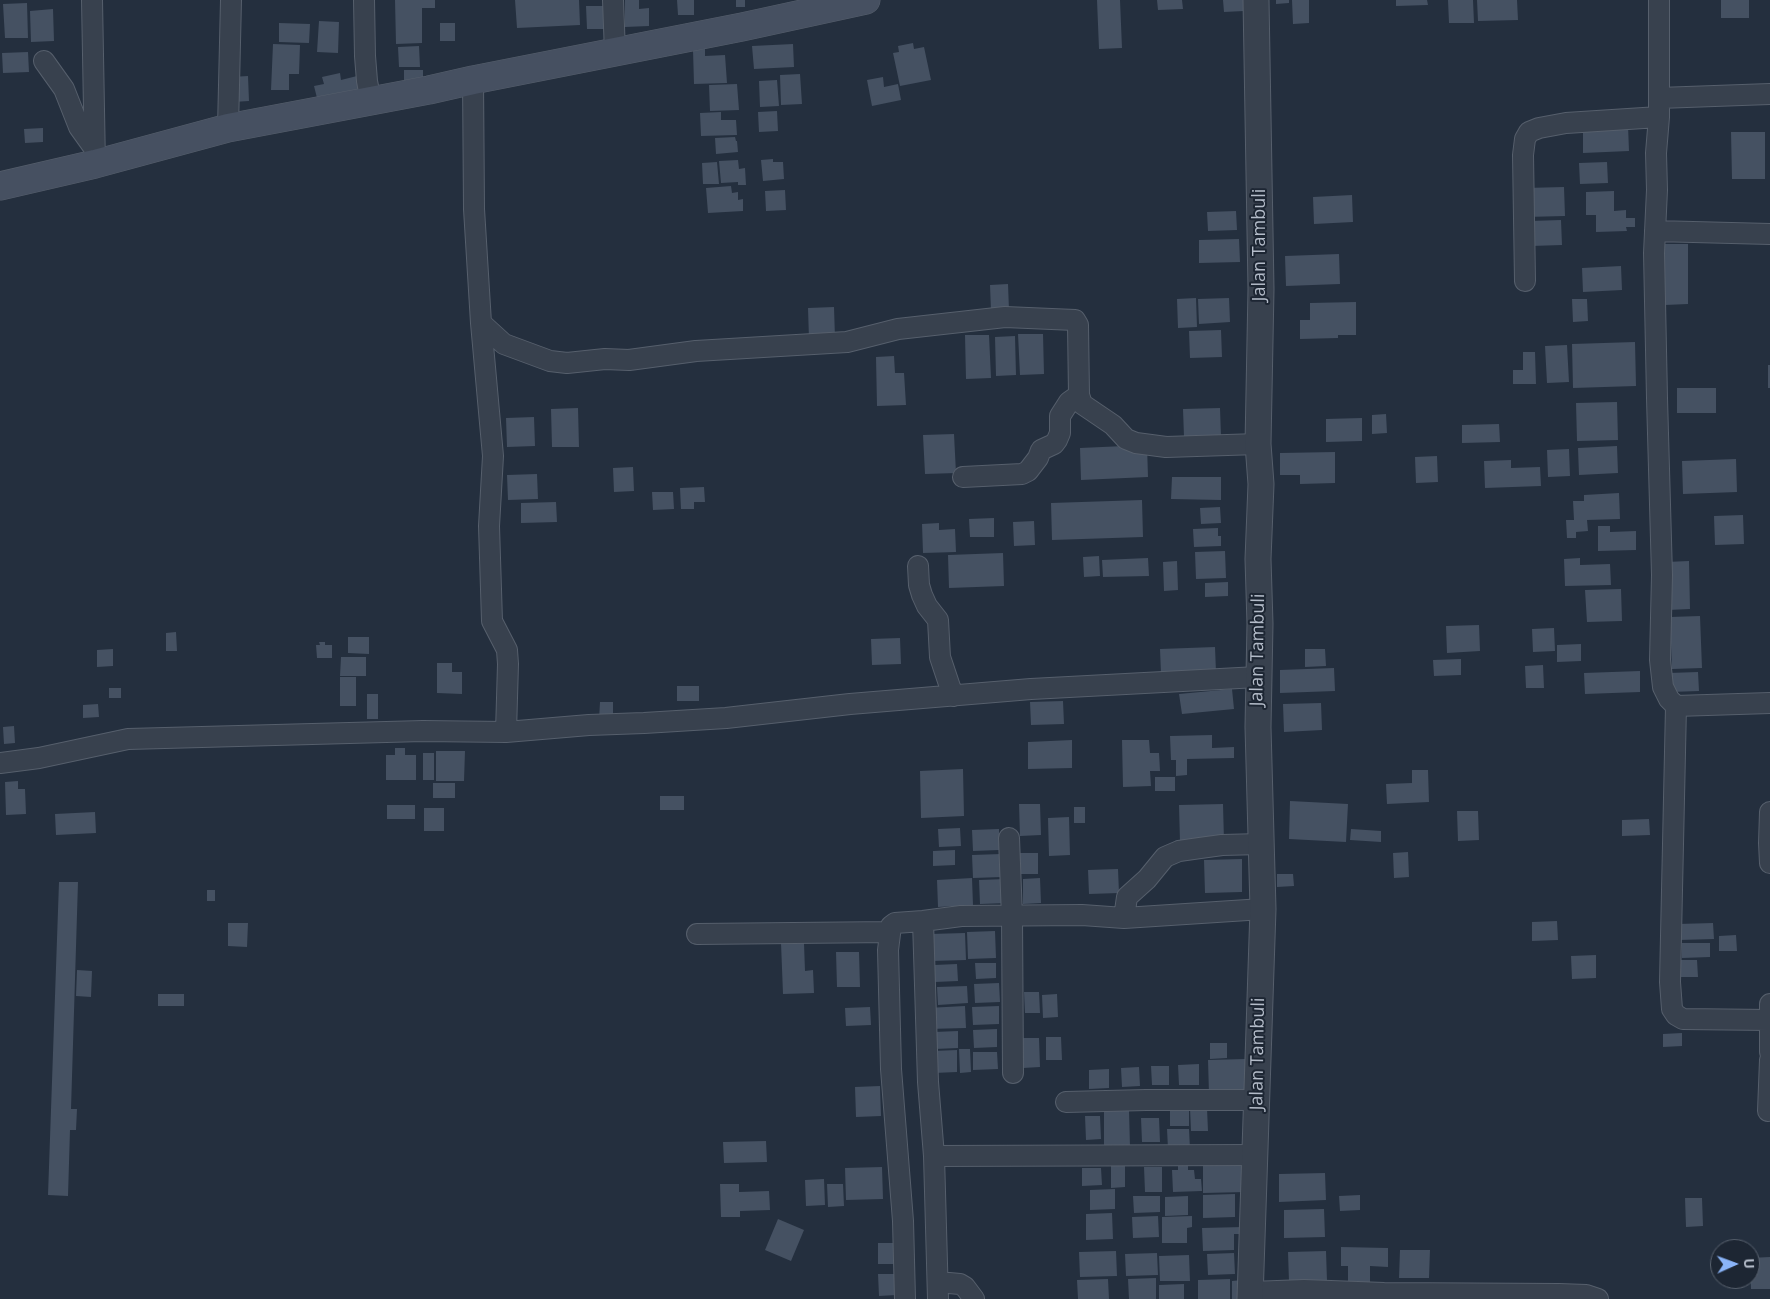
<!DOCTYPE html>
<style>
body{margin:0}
#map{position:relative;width:1770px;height:1299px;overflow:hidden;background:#242f3e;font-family:"Open Sans",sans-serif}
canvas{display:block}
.north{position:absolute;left:1710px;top:1239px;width:50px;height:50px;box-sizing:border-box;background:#1d2633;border:1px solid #59626f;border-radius:50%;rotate:88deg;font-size:14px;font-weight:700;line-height:20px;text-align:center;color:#b4bcc9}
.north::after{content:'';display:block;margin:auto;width:18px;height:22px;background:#8ab4f8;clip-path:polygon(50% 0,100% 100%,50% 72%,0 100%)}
</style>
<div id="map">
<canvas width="1770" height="1299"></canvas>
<div class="north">U</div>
</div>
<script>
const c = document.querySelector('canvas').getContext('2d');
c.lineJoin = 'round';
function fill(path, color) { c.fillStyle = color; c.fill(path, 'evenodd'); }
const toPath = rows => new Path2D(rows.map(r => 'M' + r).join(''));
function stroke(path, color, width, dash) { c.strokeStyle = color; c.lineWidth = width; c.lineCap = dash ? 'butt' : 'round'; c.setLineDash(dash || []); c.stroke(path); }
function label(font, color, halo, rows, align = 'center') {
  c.font = font + ' "Open Sans",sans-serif'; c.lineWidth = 4; c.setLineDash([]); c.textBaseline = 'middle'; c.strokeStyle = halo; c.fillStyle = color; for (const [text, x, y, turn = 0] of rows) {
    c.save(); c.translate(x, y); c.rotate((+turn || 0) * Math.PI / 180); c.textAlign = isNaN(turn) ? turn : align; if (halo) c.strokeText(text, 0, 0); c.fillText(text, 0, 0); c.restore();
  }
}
fill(toPath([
 [395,0,435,0,435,8,422,8,422,43,396,44],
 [515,0,579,0,580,25,517,28],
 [625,0,639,0,639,9,649,8,649,26,625,27],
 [677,0,694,0,694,15,678,15],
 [736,0,745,0,745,7,736,7],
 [1097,0,1120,0,1122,48,1099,49],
 [1157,0,1182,0,1183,9,1158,10],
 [1223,0,1243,0,1244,11,1224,12],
 [1276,0,1289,0,1289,3,1276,4],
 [1292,0,1309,0,1309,23,1293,24],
 [1396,0,1427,0,1428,5,1396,6],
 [1448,0,1473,0,1474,23,1449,23],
 [1477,0,1517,0,1518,20,1478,21],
 [1721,0,1749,0,1749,18,1721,18],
 [27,3,28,38,5,38,3,4],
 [586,6,603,6,604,29,587,29],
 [53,9,54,41,31,42,30,11],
 [319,21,339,22,338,53,317,52],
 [279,23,310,24,309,43,279,42],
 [440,23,455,23,455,41,440,41],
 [913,43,914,49,924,47,931,80,900,86,893,53,899,52,898,46],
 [273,44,300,45,299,74,289,74,289,90,271,90],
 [793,44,794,67,754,69,752,46],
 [419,46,420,67,399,67,398,47],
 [705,49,705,56,725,55,727,83,694,84,693,50],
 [28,52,29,72,3,73,2,53],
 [404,70,423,70,423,80,404,80],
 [340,73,341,80,357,76,360,93,318,102,314,86,324,84,322,77],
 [800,74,802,104,781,105,780,75],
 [248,76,249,101,233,102,231,77],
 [883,77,884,87,898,84,901,100,872,106,867,80],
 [777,80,779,106,760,107,759,81],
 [737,84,739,110,710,111,709,85],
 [777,111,778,131,759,132,758,112],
 [721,112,721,120,736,120,737,135,701,136,700,113],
 [1628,125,1629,151,1583,153,1583,127],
 [43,128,43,142,25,143,24,129],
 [1731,132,1765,132,1765,179,1732,179],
 [735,137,736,141,737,141,738,152,716,154,715,138],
 [773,159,773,162,783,162,784,179,763,181,761,160],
 [738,160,739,169,745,168,746,185,738,185,738,182,721,183,719,161],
 [717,162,719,184,703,184,702,163],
 [1607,162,1608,183,1580,184,1579,163],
 [731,186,732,193,738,192,738,200,743,199,743,211,708,213,706,188],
 [1564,187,1565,216,1526,217,1525,188],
 [785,190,786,210,766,211,765,191],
 [1614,191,1614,211,1626,210,1626,218,1635,218,1635,227,1626,227,1627,231,1596,232,1596,215,1586,215,1586,192],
 [1352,195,1353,222,1314,224,1313,197],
 [1236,211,1237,230,1208,231,1207,212],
 [1561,220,1562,245,1531,246,1530,221],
 [1239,239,1240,262,1199,263,1199,240],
 [1664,244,1688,244,1688,304,1665,305],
 [1339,254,1340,284,1286,286,1285,256],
 [1621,266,1622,290,1583,292,1582,268],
 [1008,284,1009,310,991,311,990,285],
 [1196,298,1197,327,1178,328,1177,299],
 [1229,298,1230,322,1199,324,1198,299],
 [1572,299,1587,299,1588,321,1573,322],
 [1356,302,1356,335,1338,335,1338,338,1300,339,1300,320,1310,320,1310,303],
 [834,307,835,338,809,339,808,308],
 [1221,330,1222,357,1190,358,1189,331],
 [1018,334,1043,334,1044,374,1020,375],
 [965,335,989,335,991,378,966,379],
 [1015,336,1016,375,996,376,995,337],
 [1635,342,1636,386,1573,388,1572,344],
 [1567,345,1569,382,1547,383,1545,346],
 [1523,352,1535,352,1536,384,1513,384,1513,370,1523,370],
 [894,356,895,373,904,373,906,405,877,406,876,357],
 [1768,365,1770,365,1770,388,1768,388],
 [1677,388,1716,388,1716,413,1677,413],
 [1617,402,1618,440,1577,441,1576,403],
 [578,408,579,447,552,447,551,409],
 [1220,408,1221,436,1184,437,1183,409],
 [1386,414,1387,433,1372,434,1372,415],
 [534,417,535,446,507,447,506,418],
 [1362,418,1362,441,1326,442,1326,419],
 [1499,424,1500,442,1462,443,1462,425],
 [954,434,956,473,925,474,923,435],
 [1147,445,1148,477,1081,480,1080,448],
 [1617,446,1618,473,1579,475,1578,448],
 [1569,449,1570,476,1548,477,1547,450],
 [1335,452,1335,483,1300,484,1300,475,1280,475,1280,453],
 [1437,456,1438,482,1416,483,1415,457],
 [1736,459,1737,492,1683,494,1682,461],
 [1511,460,1511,468,1540,467,1541,486,1485,488,1484,461],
 [633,467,634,491,614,492,613,468],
 [537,474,538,499,508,500,507,475],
 [1172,477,1221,477,1221,500,1171,499],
 [704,487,705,502,694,502,694,509,681,509,680,488],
 [652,492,673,492,674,509,653,510],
 [1619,493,1620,519,1587,520,1588,531,1576,532,1576,538,1567,538,1566,520,1574,520,1573,501,1584,501,1584,495],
 [1142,500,1143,537,1052,540,1051,503],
 [556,502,557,522,521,523,521,503],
 [1220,507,1221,523,1201,524,1200,508],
 [1743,515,1744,544,1715,545,1714,516],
 [994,518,994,537,970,537,969,519],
 [1034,521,1035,545,1014,546,1013,522],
 [939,523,939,530,955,529,956,552,923,553,922,524],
 [1598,526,1610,526,1610,532,1636,531,1636,550,1598,551],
 [1218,528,1218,536,1221,536,1221,546,1194,547,1193,529],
 [1225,551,1226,578,1196,579,1195,552],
 [1003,553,1004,586,949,588,948,555],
 [1099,556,1100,576,1084,577,1083,557],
 [1148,558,1149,576,1103,577,1102,560],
 [1580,558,1580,565,1610,564,1611,585,1565,586,1564,559],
 [1177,561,1178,590,1164,591,1163,562],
 [1689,561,1690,609,1668,610,1666,562],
 [1228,582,1228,596,1205,597,1205,583],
 [1621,589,1622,621,1587,622,1585,590],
 [1700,616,1702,668,1672,669,1670,617],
 [1479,625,1480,651,1447,653,1446,626],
 [1554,628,1555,651,1533,652,1532,629],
 [176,632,177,651,166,651,166,633],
 [348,637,369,637,369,654,348,653],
 [900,638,901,664,872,665,871,639],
 [319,642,325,642,325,645,332,645,332,658,317,658,316,645,320,645],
 [1581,644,1581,661,1557,662,1557,645],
 [1215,647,1216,672,1161,674,1160,649],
 [113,649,113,666,97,667,97,650],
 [1305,649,1325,649,1326,666,1305,667],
 [341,657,366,657,366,676,340,676],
 [1461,659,1461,675,1434,676,1433,660],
 [437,663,452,663,452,672,462,672,462,694,437,693],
 [1543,665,1544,688,1526,688,1525,666],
 [1334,668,1335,691,1280,693,1280,670],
 [1640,671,1640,692,1585,694,1584,673],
 [1698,672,1699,691,1670,692,1669,673],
 [340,677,356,677,356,706,340,706],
 [677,686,699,686,699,701,677,701],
 [109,688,121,688,121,698,109,698],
 [1232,689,1234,709,1182,714,1179,694],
 [367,694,378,694,378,719,367,719],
 [1063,701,1064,724,1031,725,1030,702],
 [600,702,613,702,613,720,599,720],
 [1321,703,1322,730,1284,732,1283,704],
 [98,704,99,717,83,718,83,705],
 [14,726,15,743,4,744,3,727],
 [1212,735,1212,748,1234,747,1234,758,1187,759,1187,775,1176,776,1176,760,1171,760,1170,736],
 [1072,740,1072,768,1028,769,1028,742],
 [1122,740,1149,740,1150,753,1159,753,1160,771,1150,771,1151,786,1123,787],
 [395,748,405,748,405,755,416,755,416,780,386,780,386,755,395,755],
 [436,751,465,751,464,781,436,781],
 [423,753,434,753,434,780,423,780],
 [963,769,964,816,921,818,920,771],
 [1412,770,1428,770,1429,802,1387,804,1386,784,1412,783],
 [1155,777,1175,777,1175,791,1155,791],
 [18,781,18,789,25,789,26,814,6,815,5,782],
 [433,783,455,783,455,798,433,798],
 [660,796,684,796,684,810,660,810],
 [1290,801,1348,804,1346,842,1289,839],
 [1019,804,1040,804,1041,835,1020,836],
 [1223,804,1224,841,1180,842,1179,805],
 [387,805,415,805,415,819,387,819],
 [1074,807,1085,807,1085,823,1074,823],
 [424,808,444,808,444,831,424,831],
 [1457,811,1478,811,1479,840,1458,841],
 [95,812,96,833,56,835,55,814],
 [1069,817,1070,855,1049,856,1048,818],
 [1649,819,1650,835,1622,836,1622,820],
 [960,828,961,846,939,847,938,829],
 [999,829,999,850,973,851,972,830],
 [1351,829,1381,831,1381,842,1350,840],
 [955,850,955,865,933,866,933,851],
 [1408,852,1409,877,1394,878,1393,853],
 [1019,853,1038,853,1038,874,1019,874],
 [1001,854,1002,877,973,878,972,855],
 [1242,859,1242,892,1205,893,1204,860],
 [1118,869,1119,893,1089,894,1088,870],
 [1277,874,1293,874,1294,886,1277,887],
 [972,878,973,905,938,907,937,880],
 [1040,878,1041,903,1023,904,1023,879],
 [1006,879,1007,903,980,904,979,880],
 [59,882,78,882,71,1109,77,1109,76,1130,70,1130,68,1196,48,1195],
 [207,890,215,890,215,901,207,901],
 [1557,921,1558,940,1532,941,1532,922],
 [228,923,248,923,247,947,228,946],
 [1713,923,1714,939,1679,940,1678,924],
 [995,931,996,958,968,959,967,932],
 [965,933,966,960,931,961,930,934],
 [1736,935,1737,951,1719,951,1719,936],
 [781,943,804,943,805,971,813,970,814,993,783,994],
 [1682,943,1710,943,1710,957,1682,958],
 [836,952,859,952,860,987,837,987],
 [1596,955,1596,978,1572,979,1571,956],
 [1681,960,1697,960,1698,977,1681,977],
 [975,963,996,963,996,978,976,979],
 [957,964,958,981,935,982,934,965],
 [77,970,92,971,91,997,76,996],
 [999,983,1000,1002,975,1003,974,984],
 [967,986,968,1003,938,1005,937,987],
 [1024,992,1039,992,1040,1013,1025,1013],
 [158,994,184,994,184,1006,158,1006],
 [1057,994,1058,1017,1043,1018,1042,995],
 [965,1006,966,1028,928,1029,927,1008],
 [999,1006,999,1024,973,1025,972,1007],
 [870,1007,871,1025,846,1026,845,1008],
 [997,1029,997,1047,974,1048,973,1030],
 [958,1031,958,1048,935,1049,934,1032],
 [1682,1033,1682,1046,1663,1047,1663,1034],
 [1046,1037,1061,1037,1062,1060,1046,1060],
 [1022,1038,1039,1038,1040,1067,1023,1068],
 [1210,1043,1227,1043,1227,1058,1210,1059],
 [959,1049,970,1049,971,1072,960,1073],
 [957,1050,957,1072,934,1073,933,1051],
 [973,1052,997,1052,998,1069,973,1070],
 [1246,1059,1247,1093,1209,1094,1208,1060],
 [1199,1064,1199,1085,1179,1085,1178,1065],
 [1151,1066,1169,1066,1169,1085,1152,1085],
 [1139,1067,1140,1086,1122,1087,1121,1068],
 [1109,1069,1109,1088,1089,1089,1089,1070],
 [880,1086,881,1116,856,1117,855,1087],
 [1190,1108,1207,1108,1208,1131,1191,1131],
 [1104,1110,1129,1110,1130,1147,1104,1148],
 [1170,1110,1189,1110,1189,1126,1170,1126],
 [1085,1116,1100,1116,1101,1139,1086,1140],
 [1141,1118,1159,1118,1160,1142,1142,1142],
 [1167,1129,1189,1129,1190,1149,1168,1149],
 [766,1141,767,1162,724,1163,723,1142],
 [1178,1163,1188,1163,1188,1170,1194,1170,1195,1179,1201,1179,1202,1191,1173,1192,1172,1170,1178,1170],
 [1125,1165,1125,1187,1111,1188,1111,1166],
 [1245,1165,1246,1192,1203,1193,1203,1166],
 [882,1167,883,1199,846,1200,845,1168],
 [1144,1167,1162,1167,1162,1192,1145,1192],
 [1082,1168,1101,1168,1102,1185,1082,1186],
 [1325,1173,1326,1200,1279,1202,1279,1174],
 [824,1179,825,1205,806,1206,805,1180],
 [720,1184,739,1184,739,1192,769,1191,770,1210,740,1211,740,1217,721,1217],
 [827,1184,843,1184,844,1206,828,1207],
 [1115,1189,1115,1209,1090,1210,1090,1190],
 [1235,1194,1235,1217,1203,1218,1203,1195],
 [1360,1195,1360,1210,1340,1211,1339,1196],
 [1133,1196,1160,1196,1160,1212,1134,1213],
 [1188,1196,1188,1215,1165,1216,1165,1197],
 [1685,1198,1702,1198,1703,1226,1686,1227],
 [1324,1209,1325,1237,1284,1238,1284,1210],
 [1112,1213,1113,1239,1086,1240,1086,1214],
 [1158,1216,1159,1237,1133,1238,1132,1217],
 [1192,1216,1192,1227,1187,1228,1187,1243,1162,1243,1162,1217],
 [778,1219,804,1230,791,1261,765,1250],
 [1243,1227,1243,1234,1234,1234,1234,1250,1203,1251,1202,1228],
 [878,1243,894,1243,895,1264,878,1264],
 [1341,1247,1388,1248,1388,1267,1370,1266,1370,1286,1348,1286,1348,1266,1341,1266],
 [1400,1250,1430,1250,1429,1278,1399,1278],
 [1116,1251,1117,1276,1080,1277,1079,1252],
 [1326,1251,1327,1281,1289,1282,1288,1252],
 [1157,1253,1158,1275,1126,1276,1125,1254],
 [1234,1253,1235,1274,1208,1275,1207,1254],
 [1189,1255,1190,1281,1160,1281,1159,1256],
 [1770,1257,1770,1289,1751,1289,1750,1258],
 [878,1274,896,1274,896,1295,879,1296],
 [1156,1278,1156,1299,1129,1299,1128,1279],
 [1108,1279,1109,1299,1078,1299,1077,1280],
 [1230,1279,1230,1299,1198,1299,1198,1280],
 [1242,1280,1243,1299,1232,1299,1232,1281],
 [1184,1284,1184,1299,1159,1299,1159,1285]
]), '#455162');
const minor = toPath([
 [92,0,95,164],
 [364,0,365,56,367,81,371,102],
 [613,0,615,53],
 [1659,0,1659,117,1656,153,1657,190,1654,253,1657,398,1662,575,1660,660,1663,687,1669,699,1676,706,1770,703],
 [44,61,64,89,79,127,94,148],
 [473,80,474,209,481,323,504,344,550,361,567,363,605,359,629,360,696,351,847,342,898,329,1005,317,1075,320,1078,325,1079,395,1082,404,1113,425,1126,439,1136,443,1166,447,1258,444],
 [1659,98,1770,94],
 [228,128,231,0],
 [1655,231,1770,234],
 [1525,281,1523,155,1525,139,1529,132,1539,128,1566,123,1659,117],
 [481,323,493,456,489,526,492,621,507,650,508,664,506,732],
 [963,477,1022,474,1028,471,1038,458,1041,450,1054,444,1057,440,1060,433,1060,416,1069,402,1079,395],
 [918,566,919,585,922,595,927,606,938,620,940,657,953,696],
 [1676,706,1670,982,1672,1009,1676,1015,1683,1019,1769,1020],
 [0,763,39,758,128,739,423,731,506,732,589,725,644,723,726,718,850,704,1031,689,1258,677],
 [1770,812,1769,843,1770,863],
 [1009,838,1012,917,1013,1073],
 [1124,918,1263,909],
 [923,921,928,1082,934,1156,938,1299],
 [697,934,890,932],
 [1770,1004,1770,1052],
 [1066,1102,1146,1100,1257,1100],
 [1768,1111,1770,1060],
 [934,1156,1256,1155],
 [938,1282,960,1284,965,1287,974,1299],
 [1251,1292,1304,1290,1384,1293,1559,1294,1586,1295,1598,1299],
 [905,1299,903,1221,891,1069,888,950,891,926,895,923,923,921,961,916,1082,915,1124,918,1127,897,1147,879,1165,857,1179,851,1200,848,1222,845,1261,844]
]);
const tertiary = toPath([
 [1250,1299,1263,909,1258,727,1260,624,1258,559,1261,484,1258,444,1261,289,1256,0]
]);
const secondary = toPath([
 [0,186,95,164,228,128,429,90,473,80,742,27,866,0]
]);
stroke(minor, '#565f6c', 22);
stroke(tertiary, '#565f6c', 27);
stroke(secondary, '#565f6c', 29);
stroke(minor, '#38414e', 20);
stroke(tertiary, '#38414e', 25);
stroke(secondary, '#465061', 28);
label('18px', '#b4bcc9', '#1d2633', [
 ["Jalan Tambuli",1260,245,-90],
 ["Jalan Tambuli",1258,650,-89],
 ["Jalan Tambuli",1258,1054,-89]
]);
</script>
